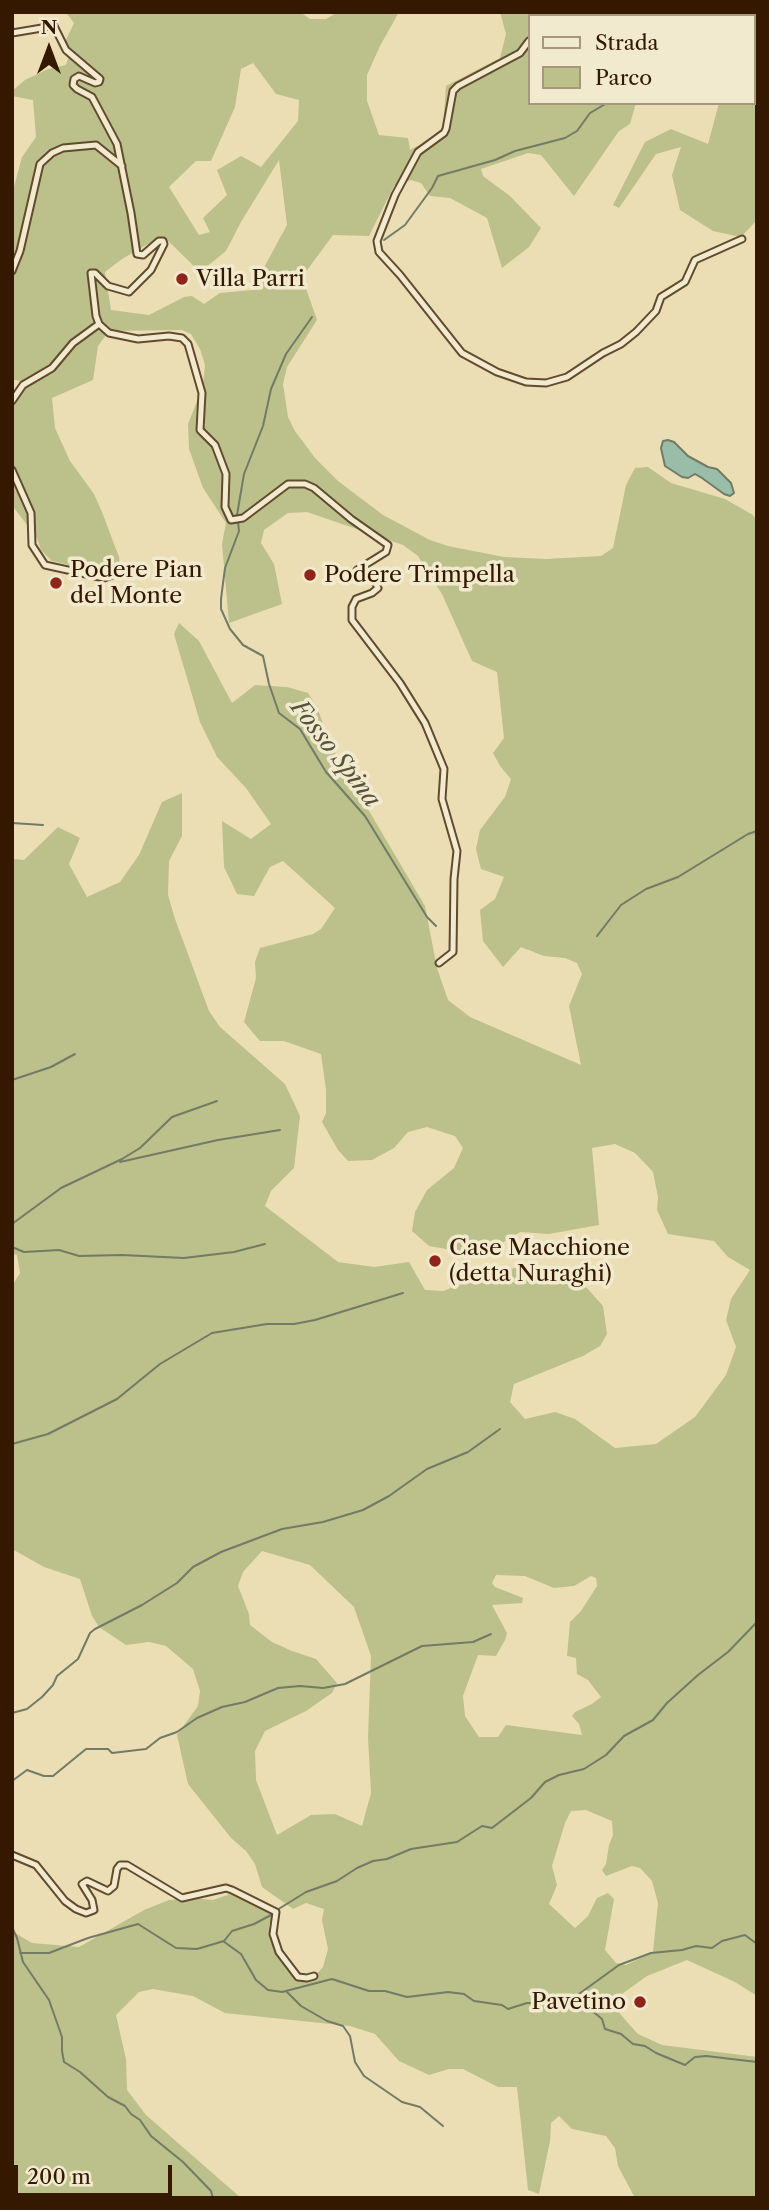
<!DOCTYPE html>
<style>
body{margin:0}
#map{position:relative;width:769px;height:2210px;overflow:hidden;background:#ebdeb5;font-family:"Libre Caslon Text",serif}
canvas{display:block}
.frame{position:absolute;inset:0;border:14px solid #341900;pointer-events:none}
.legend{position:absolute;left:528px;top:14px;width:228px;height:91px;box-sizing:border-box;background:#f2eacf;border:2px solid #a6967c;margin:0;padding:9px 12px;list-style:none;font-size:21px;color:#341900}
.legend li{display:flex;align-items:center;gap:14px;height:35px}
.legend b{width:35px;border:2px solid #a6967c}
.north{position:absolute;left:14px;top:14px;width:70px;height:70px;-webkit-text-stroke:5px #f2eacf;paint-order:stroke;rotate:0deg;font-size:19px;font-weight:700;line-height:28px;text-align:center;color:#341900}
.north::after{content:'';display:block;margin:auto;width:24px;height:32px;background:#341900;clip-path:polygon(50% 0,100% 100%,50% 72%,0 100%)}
.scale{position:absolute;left:14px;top:2165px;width:158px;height:32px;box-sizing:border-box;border:4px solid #341900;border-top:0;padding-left:9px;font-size:21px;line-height:24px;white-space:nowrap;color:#341900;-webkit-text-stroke:5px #f2eacf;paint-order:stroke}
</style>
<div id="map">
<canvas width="769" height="2210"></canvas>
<div class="frame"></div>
<ul class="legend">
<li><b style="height:9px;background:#f2eacf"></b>Strada</li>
<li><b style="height:19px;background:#bcc08a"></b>Parco</li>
</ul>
<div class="north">N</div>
<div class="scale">200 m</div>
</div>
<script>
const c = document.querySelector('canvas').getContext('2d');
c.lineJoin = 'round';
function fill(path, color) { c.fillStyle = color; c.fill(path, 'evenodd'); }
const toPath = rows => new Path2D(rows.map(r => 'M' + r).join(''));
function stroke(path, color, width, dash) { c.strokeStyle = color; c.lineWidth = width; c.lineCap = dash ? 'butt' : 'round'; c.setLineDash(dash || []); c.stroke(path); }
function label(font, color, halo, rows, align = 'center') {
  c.font = font + ' "Libre Caslon Text",serif'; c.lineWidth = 7; c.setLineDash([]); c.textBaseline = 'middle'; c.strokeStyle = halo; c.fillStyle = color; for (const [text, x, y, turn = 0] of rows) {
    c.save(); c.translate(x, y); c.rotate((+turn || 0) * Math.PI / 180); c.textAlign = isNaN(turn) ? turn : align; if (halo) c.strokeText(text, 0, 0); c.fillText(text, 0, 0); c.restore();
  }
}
fill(toPath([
 [63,12,300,12,310,19,326,19,338,12,399,12,380,46,367,75,367,101,379,135,408,138,410,150,435,137,443,128,446,86,500,58,506,34,500,12,660,12,658,16,529,16,529,103,636,103,630,124,619,131,574,196,541,155,528,153,481,169,483,176,510,196,541,228,529,247,502,268,487,218,450,198,430,196,421,183,411,180,394,186,369,236,333,235,302,277,317,320,287,367,283,384,288,417,295,431,315,458,338,481,383,515,430,540,448,546,504,557,546,559,601,556,613,548,626,485,635,468,648,467,671,483,725,499,753,515,757,521,757,1996,735,1982,687,1960,647,1976,622,1994,620,2014,638,2034,662,2045,757,2057,757,2198,635,2198,618,2166,615,2148,606,2136,572,2129,559,2116,551,2123,550,2141,539,2194,528,2190,517,2087,498,2087,463,2069,449,2069,429,2075,399,2061,375,2034,350,2026,225,2013,193,1996,153,1989,139,1992,116,2015,126,2059,127,2090,146,2115,241,2198,12,2198,12,1931,32,1943,79,1947,144,1910,169,1900,191,1898,213,1900,233,1893,274,1915,269,1925,271,1942,291,1975,298,1980,310,1981,323,1967,328,1949,322,1920,324,1909,306,1903,293,1909,262,1887,255,1864,246,1851,231,1838,188,1784,177,1735,198,1706,200,1691,193,1669,166,1646,149,1642,126,1645,99,1627,92,1616,80,1579,44,1567,12,1549,12,1286,20,1273,17,1255,12,1254,12,859,24,860,58,827,80,838,69,864,87,897,120,882,139,855,162,802,182,793,182,836,169,861,168,895,175,919,209,1011,220,1027,285,1084,300,1116,294,1168,271,1191,265,1206,338,1262,374,1267,409,1262,425,1290,443,1291,493,1271,523,1267,587,1288,603,1306,607,1334,600,1346,583,1356,514,1384,510,1402,525,1419,555,1412,575,1419,615,1448,656,1444,695,1417,726,1375,736,1347,726,1320,731,1299,750,1270,728,1257,714,1241,668,1234,657,1210,658,1197,653,1172,635,1153,615,1144,592,1148,599,1225,549,1234,520,1232,492,1249,469,1253,429,1246,412,1231,415,1212,427,1190,454,1168,463,1148,455,1136,427,1127,408,1132,394,1148,372,1160,348,1161,338,1150,322,1122,326,1113,326,1090,321,1054,284,1041,260,1041,244,1022,256,978,255,962,260,948,313,934,321,929,335,908,283,861,270,867,254,896,237,894,224,867,222,821,251,839,271,824,246,788,217,757,200,722,174,634,179,623,199,641,232,703,255,685,287,687,308,693,317,707,332,748,425,906,437,968,448,1000,470,1017,581,1065,569,1006,582,974,577,963,565,958,544,956,521,947,503,967,483,941,480,910,495,899,504,877,481,869,476,849,480,830,505,797,511,779,500,766,493,753,504,738,497,672,472,661,442,594,418,556,403,545,307,512,288,513,264,530,261,543,274,564,282,604,229,623,222,544,226,523,203,488,189,449,188,424,203,386,205,365,200,349,191,334,182,330,109,331,98,346,93,380,52,398,55,428,70,461,94,494,102,512,119,557,120,563,117,571,108,575,100,575,78,567,52,561,41,550,37,538,14,508,12,396,23,382,12,379,12,194,22,157,36,137,33,100,12,96,12,91,25,80,48,69,66,65,69,55,65,42,74,23,68,15],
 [253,63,276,94,299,100,298,121,261,167,241,156,217,170,227,195,203,218,210,232,199,235,169,187,196,161,211,161,235,107,241,69],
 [279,160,287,225,261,273,263,289,220,293,204,304,192,296,184,297,149,315,111,310,105,272,122,259,153,241,164,237,200,272,226,251,241,222],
 [262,1551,310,1565,354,1607,371,1656,368,1738,371,1793,362,1826,335,1814,311,1815,277,1835,256,1780,255,1751,265,1731,306,1711,332,1693,337,1683,316,1659,292,1651,272,1642,250,1625,249,1614,238,1586,243,1572],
 [496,1575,525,1576,554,1588,574,1586,591,1576,596,1578,597,1586,581,1611,570,1622,567,1656,576,1658,577,1674,588,1680,601,1697,592,1704,575,1712,572,1716,579,1724,582,1735,506,1725,498,1737,479,1737,465,1716,463,1696,478,1655,496,1656,505,1640,507,1633,492,1605,522,1603,523,1598,495,1587,492,1583],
 [586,1810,612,1821,613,1835,609,1845,606,1864,602,1870,606,1876,632,1866,640,1868,652,1881,658,1903,653,1952,626,1965,616,1963,605,1950,614,1899,608,1893,597,1898,588,1916,575,1928,549,1904,557,1885,552,1866,565,1823,571,1811],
 [737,12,757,12,757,220,741,237,713,231,680,210,672,175,681,147,656,154,619,208,613,205,645,142,671,129,708,144,719,103,753,103,753,16,732,16]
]), '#bcc08a');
const water = toPath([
 [668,440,674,442,688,456,708,467,717,469,731,483,734,493,730,496,724,494,702,478,695,474,688,478,682,477,665,466,661,448,663,441,668,440]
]);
fill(water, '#99bda8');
stroke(water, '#717b65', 2);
stroke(toPath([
 [384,240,405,225,432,188,438,176,495,160,515,151,565,138,577,131,590,113,607,103],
 [237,515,244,474,263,426,271,389,286,354,312,317],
 [238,522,239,531,225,568,221,599,221,609,230,629,243,645,263,656,269,684,279,713,300,729,326,772,365,816,427,917,436,926],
 [12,823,43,825],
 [597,936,621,905,646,889,678,877,748,834,757,831],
 [12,1080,51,1067,75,1054],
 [120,1162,218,1140,280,1130],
 [12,1224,61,1188,122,1159,140,1148,172,1117,217,1101],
 [12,1247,24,1252,59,1250,79,1256,122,1255,184,1258,234,1252,265,1244],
 [12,1444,48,1434,117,1399,160,1364,212,1333,267,1324,294,1324,315,1320,403,1293],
 [12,1713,27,1709,42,1697,53,1685,57,1676,78,1659,90,1633,95,1629,142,1605,177,1583,193,1567,221,1552,282,1529,323,1522,363,1510,389,1496,427,1469,468,1452,500,1429],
 [12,1781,27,1770,44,1776,53,1776,86,1749,108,1749,112,1753,146,1749,160,1738,177,1732,197,1718,222,1707,245,1702,278,1688,300,1686,323,1688,345,1684,422,1646,473,1642,491,1634],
 [277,1910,306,1892,337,1881,357,1868,373,1861,387,1859,411,1849,457,1842,482,1826,492,1828,531,1798,545,1782,559,1775,584,1769,606,1755,624,1736,653,1720,667,1703,698,1675,728,1652,757,1622],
 [12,1927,17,1938,23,1962,49,2000,62,2037,62,2051,64,2062,80,2072,108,2097,125,2106,131,2114,140,2120,151,2136,183,2162,211,2191,213,2198],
 [223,1941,241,1954,256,1980,268,1990,282,1992,332,1979,369,1991,385,1991,407,1997,448,1992,464,1994,474,2001,502,2005,508,2009,527,2003,555,2003,572,1999,619,1965,651,1953,682,1950,696,1946,712,1948,722,1941,745,1935,757,1944],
 [20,1953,49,1953,88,1938,138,1924,176,1948,197,1949,224,1941,232,1931,254,1924,273,1914],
 [286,1991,301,2006,327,2021,343,2026,350,2036,355,2062,364,2076,402,2102,420,2107,443,2126],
 [576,1997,602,2019,605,2029,621,2034,633,2044,645,2046,656,2053,685,2065,695,2057,706,2056,757,2062]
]), '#717b65', 2);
const minor = toPath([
 [550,16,555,12],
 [724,16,728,12],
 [12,33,54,26,66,50,100,79,99,82,95,83,79,76,74,79,73,85,77,89,92,97,117,144,131,213,137,254,143,255,159,241,163,241,164,244,151,270,129,292,108,286,95,273,91,273,96,316,99,324,109,333,138,339,169,336,182,338,188,344,202,393,200,430,215,445,226,474,225,507,231,520,243,518,288,484,305,484,314,488,351,519,388,545,386,552,357,570,358,576,374,580,378,588,372,593,356,599,352,607,352,620,400,683,425,723,444,769,442,799,457,851,454,879,453,952,439,963],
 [529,41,520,53,458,86,453,91,446,129,444,133,418,152,395,195,377,241,379,252,400,275,462,353,497,372,526,382,546,383,567,377,603,353,621,344,636,332,656,311,661,297,685,282,695,260,742,239],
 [12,271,20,251,40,164,52,153,63,148,96,145,122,166],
 [12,401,23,385,52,368,73,343,99,324],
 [12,470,31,513,32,545,45,565,104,578,128,569],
 [12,1855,36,1865,65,1901,76,1909,86,1913,94,1910,92,1900,82,1884,87,1881,108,1891,114,1886,117,1869,120,1865,127,1865,182,1898,226,1888,232,1890,276,1912,273,1934,279,1952,298,1977,307,1978,314,1976]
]);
stroke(minor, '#624a2d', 9);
stroke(minor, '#f2eacf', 5);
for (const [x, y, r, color] of [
 [182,279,7,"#8f2418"],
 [310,575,7,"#8f2418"],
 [56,583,7,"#8f2418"],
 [435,1261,7,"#8f2418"],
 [640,2002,7,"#8f2418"]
]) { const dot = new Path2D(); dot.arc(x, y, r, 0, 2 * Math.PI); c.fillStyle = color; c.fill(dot); stroke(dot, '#f2eacf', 2.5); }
label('23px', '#341900', '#f2eacf', [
 ["Villa Parri",196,279],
 ["Podere Pian",70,570],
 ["del Monte",70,596],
 ["Podere Trimpella",324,575],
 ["Case Macchione",449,1248],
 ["(detta Nuraghi)",449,1274],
 ["Pavetino",626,2002,"right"]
], 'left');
label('italic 24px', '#57523b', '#f2eacf', [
 ["Fosso Spina",335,754,52]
]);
</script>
